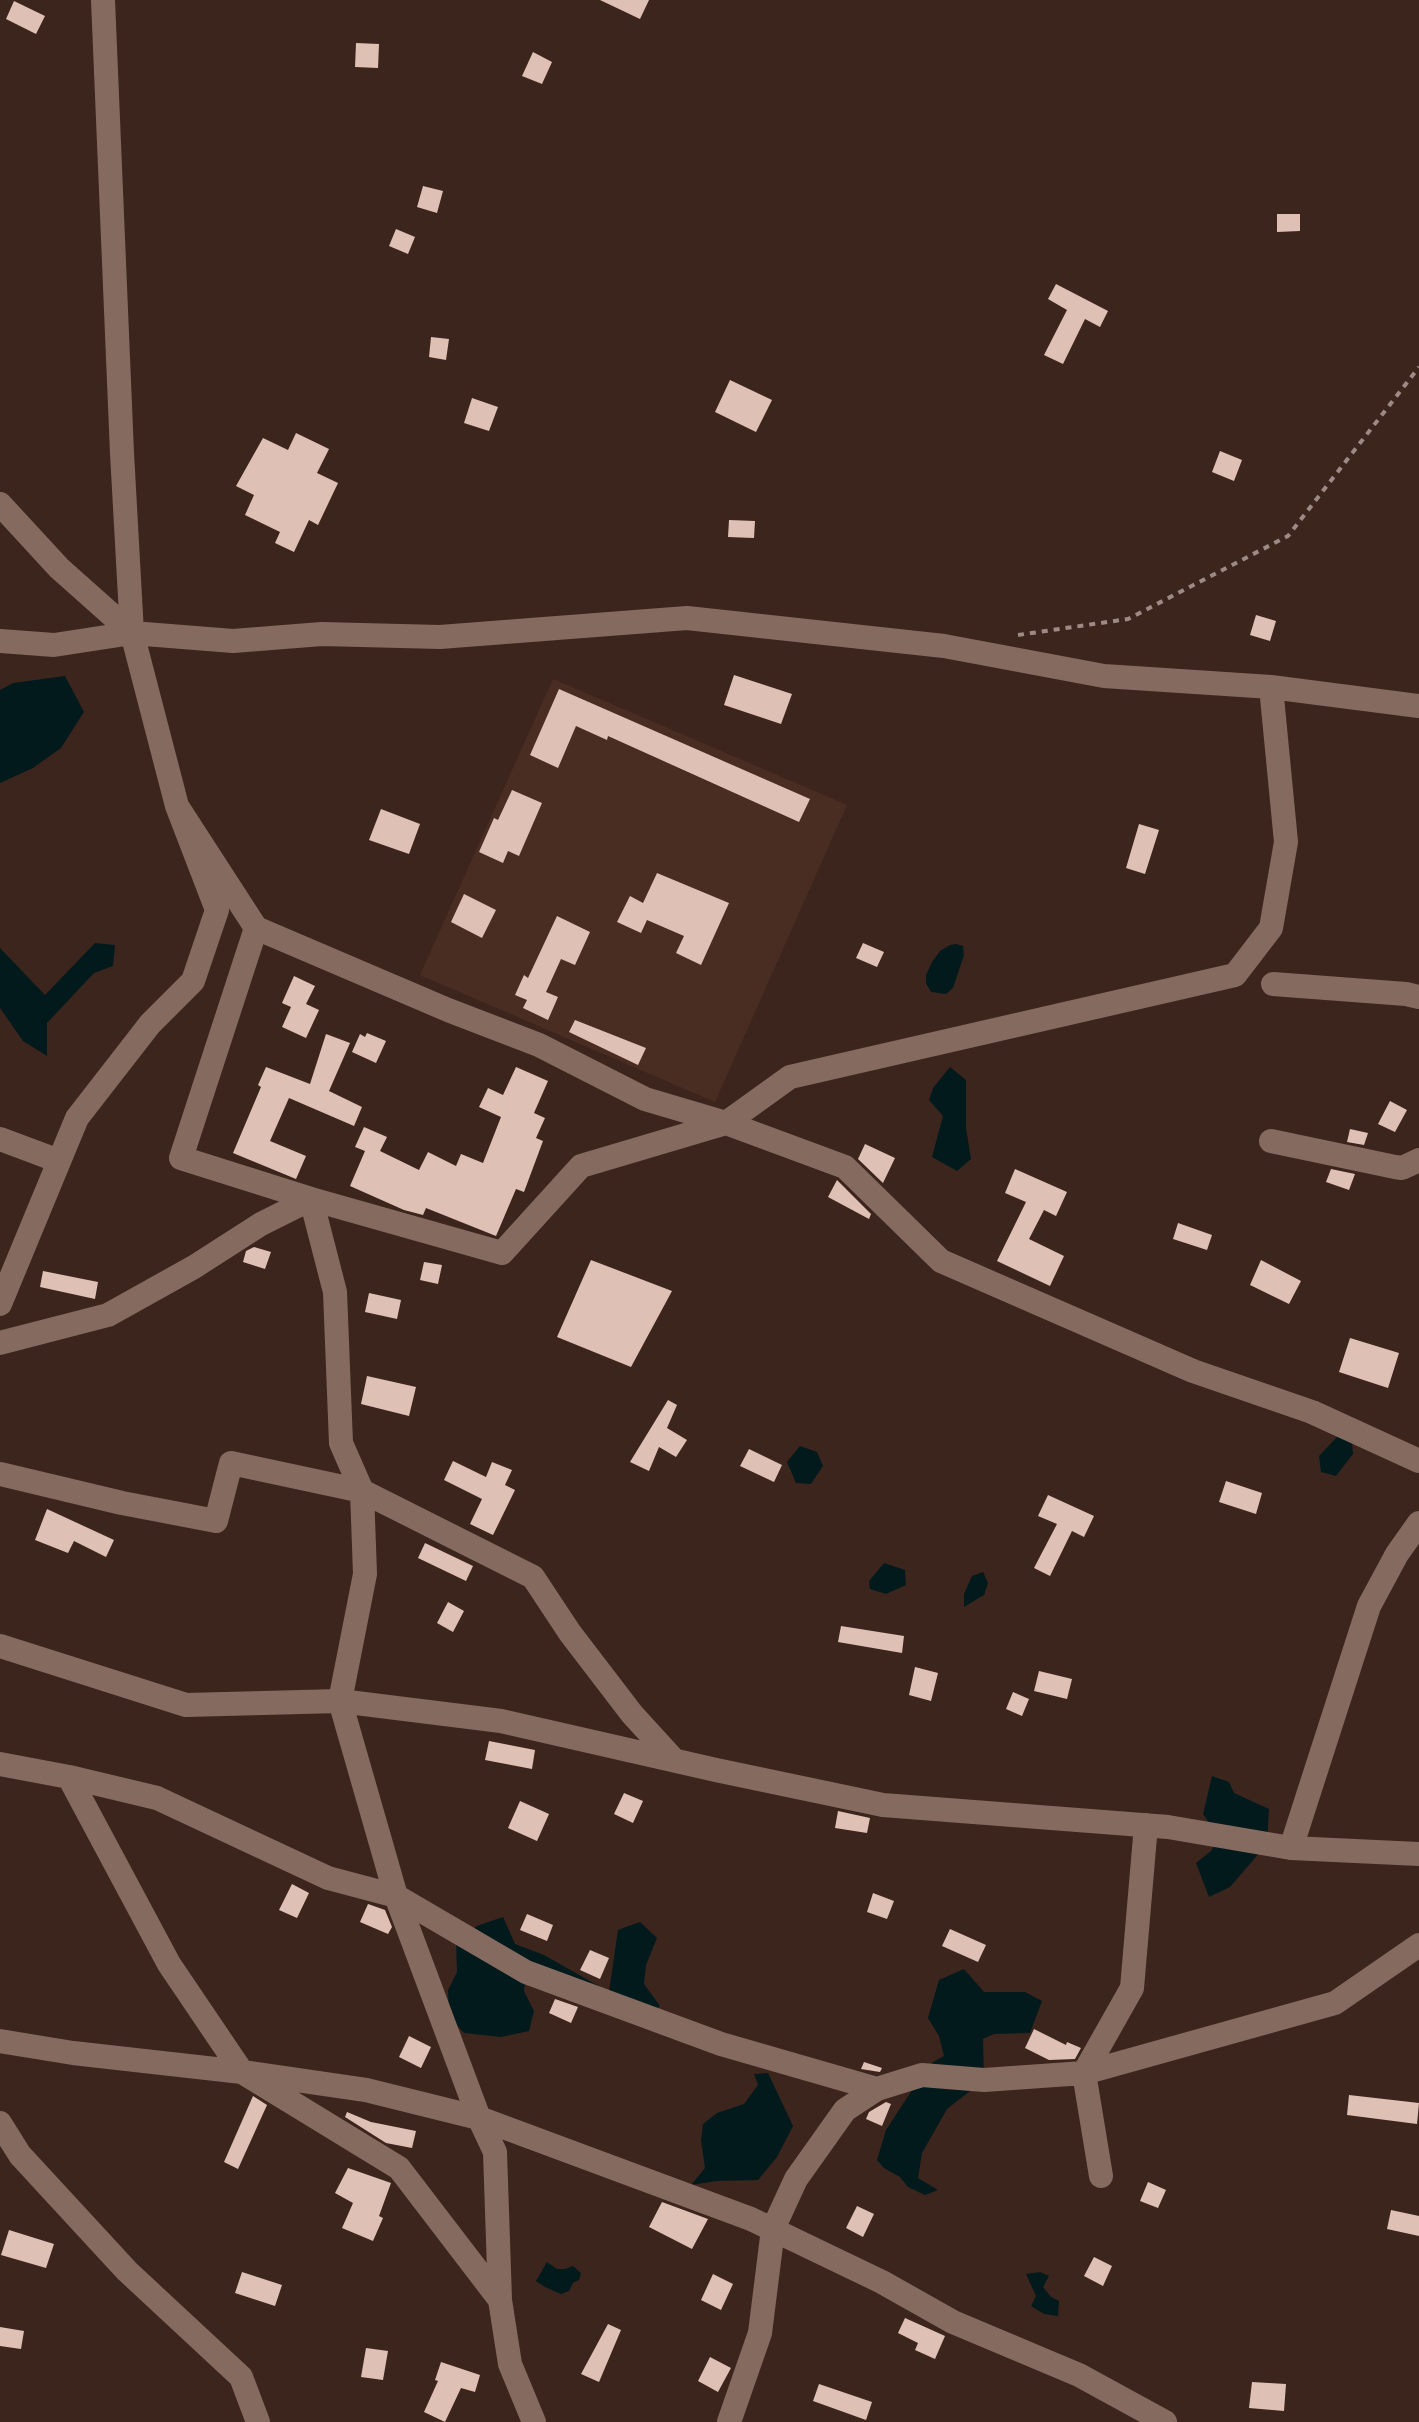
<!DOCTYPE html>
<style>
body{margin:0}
canvas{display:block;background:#3c251d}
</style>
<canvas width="1419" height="2422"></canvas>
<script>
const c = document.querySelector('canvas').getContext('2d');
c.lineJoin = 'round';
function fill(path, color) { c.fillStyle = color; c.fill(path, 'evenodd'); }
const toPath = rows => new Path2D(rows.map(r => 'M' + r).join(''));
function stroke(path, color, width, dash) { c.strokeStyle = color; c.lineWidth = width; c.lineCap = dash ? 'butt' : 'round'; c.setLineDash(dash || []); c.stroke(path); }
fill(toPath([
 [553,679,847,805,715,1102,420,975]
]), '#492c22');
fill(toPath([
 [65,676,84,712,61,748,33,768,0,783,0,690,13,683],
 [95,943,115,945,113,966,94,973,47,1023,47,1056,23,1041,0,1008,0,948,45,995],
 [956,944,963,946,964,955,953,988,946,994,931,992,926,983,926,975,932,962,940,951,950,945],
 [950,1067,966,1080,966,1128,971,1159,957,1171,932,1157,943,1116,929,1100,933,1088],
 [1337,1437,1352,1441,1353,1454,1336,1476,1321,1472,1319,1456],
 [800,1446,817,1452,823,1466,811,1484,796,1483,787,1462],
 [884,1563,905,1570,906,1585,886,1594,870,1589,869,1581],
 [983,1572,988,1583,984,1595,964,1607,964,1594,972,1576],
 [1212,1776,1229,1782,1234,1793,1269,1809,1267,1844,1230,1887,1209,1897,1196,1863,1211,1851,1219,1837,1203,1814],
 [503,1917,515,1944,544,1955,609,1992,618,1930,640,1922,657,1938,646,1965,644,1984,660,2006,647,2016,526,1973,524,1991,534,2011,529,2031,501,2037,464,2033,449,2017,448,1990,457,1972,456,1940,477,1926],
 [964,1969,984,1992,1025,1992,1042,2001,1030,2033,994,2034,983,2039,984,2080,947,2109,922,2153,918,2178,938,2190,925,2195,908,2187,900,2177,884,2168,877,2160,886,2130,922,2075,933,2062,944,2056,939,2036,928,2018,939,1980],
 [768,2073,793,2126,777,2157,758,2180,716,2181,691,2185,705,2168,701,2140,703,2124,717,2113,744,2104,758,2085,754,2074],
 [547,2262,557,2269,565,2269,573,2266,581,2273,579,2280,573,2283,569,2291,561,2294,545,2287,536,2281],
 [1040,2272,1049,2276,1043,2287,1051,2297,1059,2301,1058,2316,1044,2314,1031,2306,1036,2296,1026,2274]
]), '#021a1c');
fill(toPath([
 [600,0,649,0,640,19],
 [14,1,45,16,36,34,6,19],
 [356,43,379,44,378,68,355,67],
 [533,52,552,62,542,84,522,76],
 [423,186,443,191,437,213,417,207],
 [1277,214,1300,214,1300,231,1277,232],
 [396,229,415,237,408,254,389,246],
 [1056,284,1108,311,1100,327,1085,319,1063,364,1044,355,1067,310,1048,299],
 [431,337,449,339,446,360,429,357],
 [730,380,772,400,756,432,715,412],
 [472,398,498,407,489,431,464,423],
 [296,433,329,449,317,473,338,483,318,525,309,520,294,552,275,543,280,532,245,515,254,495,236,486,263,438,288,450],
 [1220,451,1242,460,1234,481,1212,472],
 [729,520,755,521,754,538,728,537],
 [1256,615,1276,621,1270,641,1250,635],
 [734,675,792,694,781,724,724,705],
 [559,689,810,799,799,822,608,736,607,740,576,726,558,768,530,755],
 [512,790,542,803,519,856,508,851,503,863,479,852,494,818,498,820],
 [381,809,420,824,409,854,369,840],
 [1139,824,1159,830,1145,874,1126,868],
 [657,873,729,903,701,965,676,953,684,936,647,920,641,933,617,922,630,896,643,903],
 [464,894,496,910,482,938,451,922],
 [557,916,590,932,575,965,561,959,546,992,558,997,548,1020,523,1008,527,1000,515,995,524,975,528,978],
 [863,943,884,952,877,967,856,958],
 [294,976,315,986,306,1004,319,1010,306,1038,282,1027,291,1007,282,1003],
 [575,1020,646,1048,638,1065,569,1032],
 [367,1033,386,1041,376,1063,352,1052,360,1034,365,1037],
 [326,1034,350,1043,329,1091,362,1107,354,1126,289,1098,270,1141,306,1156,296,1179,233,1153,261,1087,258,1085,266,1067,310,1084],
 [516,1067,548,1081,534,1113,545,1118,536,1138,543,1141,524,1192,516,1189,496,1236,426,1208,423,1215,404,1210,350,1186,365,1151,355,1147,364,1127,387,1137,380,1151,419,1170,428,1152,456,1166,461,1154,483,1163,501,1117,479,1107,488,1088,503,1095],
 [1390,1101,1407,1110,1395,1132,1378,1124],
 [1350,1129,1368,1133,1364,1145,1347,1142],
 [865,1144,895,1158,883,1183,858,1159],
 [1015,1169,1067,1192,1056,1216,1044,1210,1029,1239,1064,1256,1050,1286,997,1261,1026,1202,1005,1193],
 [1331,1169,1355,1174,1349,1190,1326,1182],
 [837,1180,871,1214,869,1219,828,1197],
 [1178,1223,1212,1235,1207,1250,1173,1239],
 [254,1247,271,1252,265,1269,243,1262,246,1251],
 [591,1260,672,1291,631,1367,557,1337],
 [1261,1260,1301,1281,1289,1304,1250,1285],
 [424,1262,442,1265,438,1284,420,1280],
 [43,1271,98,1282,95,1299,40,1287],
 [369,1293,401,1300,397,1319,365,1312],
 [1350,1338,1399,1353,1388,1388,1339,1372],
 [367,1376,416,1387,409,1416,361,1404],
 [668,1400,677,1405,667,1428,687,1440,676,1457,659,1447,649,1471,630,1462],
 [749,1449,782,1465,774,1482,740,1466],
 [453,1461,486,1477,492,1462,512,1470,505,1485,515,1490,493,1535,470,1524,482,1499,444,1480],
 [1226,1481,1262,1493,1256,1514,1219,1502],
 [1048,1495,1094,1516,1084,1537,1072,1531,1050,1576,1034,1568,1057,1524,1038,1516],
 [47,1509,114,1540,106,1557,74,1541,68,1553,35,1540],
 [425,1543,473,1566,466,1581,418,1558],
 [448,1602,464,1611,453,1632,437,1623],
 [841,1626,904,1636,902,1653,838,1642],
 [915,1667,938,1673,931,1701,909,1695],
 [1039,1671,1072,1679,1067,1699,1034,1691],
 [1013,1692,1029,1699,1022,1716,1006,1709],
 [489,1741,535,1750,532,1769,485,1760],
 [624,1793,643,1801,633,1823,614,1814],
 [520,1801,549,1814,537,1841,508,1828],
 [838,1811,870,1818,867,1833,835,1828],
 [292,1884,309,1893,297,1918,279,1910],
 [873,1893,894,1901,887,1919,867,1912],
 [368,1904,385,1910,392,1927,388,1934,360,1922],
 [527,1914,553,1925,547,1941,520,1930],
 [950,1929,986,1945,978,1962,942,1946],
 [590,1950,609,1958,600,1979,580,1970],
 [555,1999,578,2007,571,2023,549,2013],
 [1034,2029,1066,2045,1067,2042,1081,2048,1075,2059,1049,2060,1025,2048],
 [409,2036,431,2047,421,2068,399,2057],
 [864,2062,882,2068,880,2072,861,2069],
 [1349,2095,1419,2103,1417,2124,1347,2115],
 [253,2096,267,2105,238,2169,224,2162],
 [886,2102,891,2104,882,2126,866,2119,869,2112],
 [347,2112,371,2122,416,2131,412,2148,386,2143,345,2117],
 [348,2168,391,2183,379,2216,383,2218,373,2241,342,2228,353,2203,335,2193],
 [1148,2182,1166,2190,1158,2208,1140,2201],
 [662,2202,708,2219,692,2249,649,2227],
 [857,2206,874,2214,863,2237,846,2228],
 [1391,2210,1419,2216,1419,2236,1387,2229],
 [9,2230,54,2244,46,2268,1,2255],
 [1094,2257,1112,2266,1103,2286,1084,2276],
 [242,2272,282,2285,275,2306,235,2293],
 [713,2274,733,2284,721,2310,701,2300],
 [905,2318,945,2336,935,2359,915,2350,918,2343,898,2333],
 [608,2324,621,2330,599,2382,581,2374],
 [0,2327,24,2331,21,2349,0,2346],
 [366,2348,388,2351,383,2380,361,2377],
 [710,2357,731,2368,718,2392,698,2381],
 [441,2362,480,2375,475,2392,461,2388,445,2422,424,2412,438,2381,435,2380],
 [1252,2382,1286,2384,1284,2411,1249,2408],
 [819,2384,872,2402,866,2420,813,2401]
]), '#dfc0b5');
stroke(toPath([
 [1018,635,1128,619,1288,536,1419,367]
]), '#9e8a84', 4, [6, 6]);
stroke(toPath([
 [0,504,59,568,132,633],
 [0,641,54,645,132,633,233,641,322,634,440,637,687,618,944,646,1104,676,1271,687,1419,706],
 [177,806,256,928,181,1158,311,1199,335,1292,341,1443,362,1491,365,1574,340,1701,396,1896,479,2118,495,2152,500,2300,510,2364,534,2422],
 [256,928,448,1010,539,1045,645,1099,726,1123,845,1167,941,1261,1193,1371,1312,1412,1419,1461],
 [1273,984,1406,994,1419,997],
 [0,1139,59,1161],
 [1271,1141,1395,1167,1402,1168,1419,1160],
 [0,1304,77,1118,150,1024,193,981,217,910,177,806,132,633,122,453,103,0],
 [0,1343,108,1315,194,1267,261,1224,311,1199,502,1253,581,1166,726,1123,790,1077,1235,975,1271,928,1286,842,1271,687],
 [0,1474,122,1503,216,1521,231,1463,362,1491,533,1577,570,1633,632,1714,674,1760],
 [0,1646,186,1705,340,1701,501,1721,716,1770,883,1805,1168,1827,1291,1848,1419,1854],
 [0,1764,69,1777,169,1964,242,2072,399,2168,500,2300],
 [69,1777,157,1798,328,1878,396,1896,526,1972,721,2044,877,2089,922,2075,984,2080,1084,2073,1335,2003,1419,1945],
 [1291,1848,1369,1606,1397,1554,1419,1523],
 [0,2041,73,2053,242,2072,366,2090,479,2118,751,2219,882,2282,953,2322,1079,2375,1165,2422],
 [0,2123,20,2155,127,2271,241,2377,258,2422],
 [1101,2176,1084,2073,1132,1988,1146,1825],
 [729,2422,760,2333,773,2229,796,2179,845,2110,877,2089]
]), '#856a60', 24);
</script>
